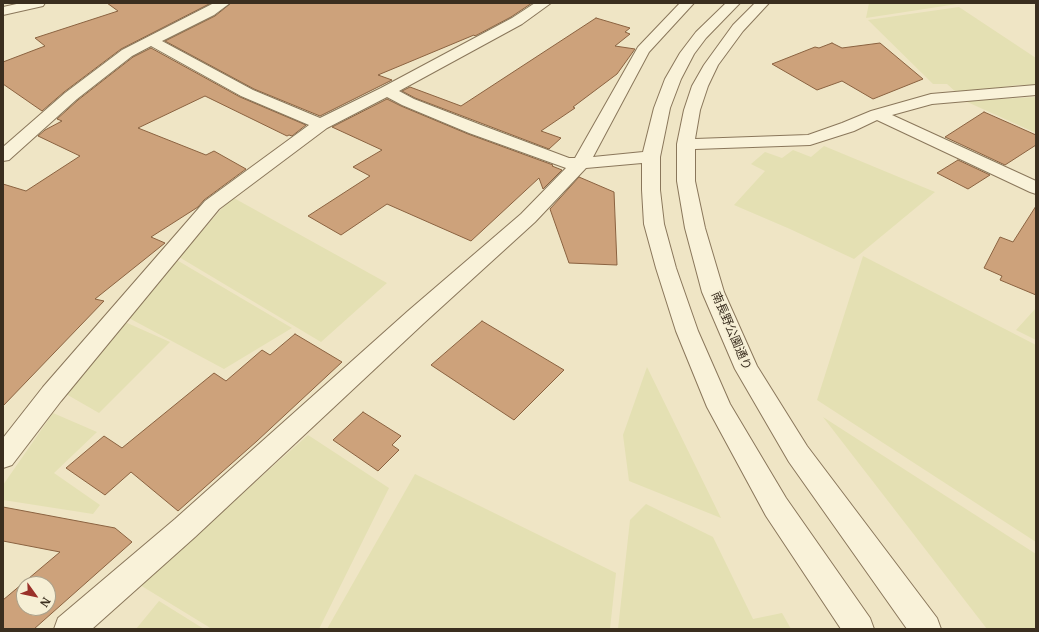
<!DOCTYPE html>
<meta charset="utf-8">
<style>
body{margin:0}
#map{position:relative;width:1039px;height:632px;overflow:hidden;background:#efe5c5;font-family:Merriweather,serif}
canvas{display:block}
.frame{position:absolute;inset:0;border:4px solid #3a2e1f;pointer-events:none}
.north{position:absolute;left:16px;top:576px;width:40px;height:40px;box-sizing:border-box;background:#f6efd5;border:1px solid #aba28c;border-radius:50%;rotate:123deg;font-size:11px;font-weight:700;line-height:16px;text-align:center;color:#3a2e1f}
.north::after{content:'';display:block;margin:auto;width:14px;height:18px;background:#9a312a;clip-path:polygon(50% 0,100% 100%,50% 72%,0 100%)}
</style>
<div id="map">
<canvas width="1039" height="632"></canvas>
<div class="frame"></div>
<div class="north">N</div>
</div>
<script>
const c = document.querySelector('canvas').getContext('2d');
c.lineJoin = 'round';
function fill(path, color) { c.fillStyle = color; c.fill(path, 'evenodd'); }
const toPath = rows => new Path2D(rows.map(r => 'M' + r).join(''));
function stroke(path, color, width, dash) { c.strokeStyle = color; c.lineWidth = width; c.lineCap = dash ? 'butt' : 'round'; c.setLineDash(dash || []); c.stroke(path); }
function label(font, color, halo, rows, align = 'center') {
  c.font = font + ' Merriweather,"Noto Sans JP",serif'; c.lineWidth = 3.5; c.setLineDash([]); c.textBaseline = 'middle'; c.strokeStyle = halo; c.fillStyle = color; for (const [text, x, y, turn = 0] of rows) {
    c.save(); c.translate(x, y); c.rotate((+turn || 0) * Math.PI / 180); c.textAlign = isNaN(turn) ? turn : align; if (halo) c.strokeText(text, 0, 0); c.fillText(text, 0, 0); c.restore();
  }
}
fill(toPath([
 [869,3,956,3,957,4,866,18],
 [959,7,1036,58,1036,85,1018,85,957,93,947,84,933,84,868,20],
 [1036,97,1036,133,965,101],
 [824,146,935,192,854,259,790,229,734,205,765,171,751,164,765,152,782,158,793,150,811,157],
 [232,197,387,283,321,342,179,257],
 [863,256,1036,345,1036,542,817,400],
 [175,259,292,328,224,369,127,317],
 [1036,308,1036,340,1016,330],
 [125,322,170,342,99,413,66,394],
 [647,367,721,518,629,481,623,435],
 [53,413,97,432,54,473,100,505,93,514,3,500,3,485],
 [823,417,1036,554,1036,629,987,629],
 [308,435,389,488,319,629,212,629,140,585],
 [415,474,616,573,610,629,327,629],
 [646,504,713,537,753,619,782,613,791,629,618,629,630,520],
 [159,601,204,629,136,629]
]), '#e4e0b3');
const building = toPath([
 [107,3,211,3,121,49,64,92,42,111,3,84,3,62,45,46,35,38,118,11,107,3],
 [231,3,532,3,511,17,475,36,474,35,378,75,392,80,320,116,254,89,165,41,215,16,231,3],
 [596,18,630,28,625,32,630,34,615,46,635,49,617,74,573,107,575,108,541,131,561,138,549,149,415,98,402,91,410,87,461,106,596,18],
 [832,43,842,48,880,43,923,79,873,99,842,81,817,90,772,64,815,47,819,48,832,43],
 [151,48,240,97,306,125,292,136,289,135,287,136,205,96,138,128,206,155,214,151,246,169,204,200,198,207,151,237,165,243,95,299,104,301,3,406,3,184,26,191,80,156,38,136,45,130,62,121,57,119,78,100,133,57,151,48],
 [387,99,401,106,468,134,553,165,552,166,562,170,543,189,539,178,471,241,387,204,341,235,308,216,370,176,353,167,382,150,332,127,387,99],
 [984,112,1036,135,1036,145,1005,165,945,137,984,112],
 [958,160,990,175,968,189,937,173,958,160],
 [579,177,614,192,617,265,569,263,550,209,579,177],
 [1036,206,1036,295,1000,280,1002,276,984,268,1000,237,1013,242,1036,206],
 [482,321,564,370,514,420,431,365,482,321],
 [295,334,342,362,257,441,178,511,131,472,105,495,66,468,104,436,122,448,214,373,226,381,262,350,270,355,295,334],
 [363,412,401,436,392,445,399,450,378,471,333,440,363,412],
 [3,507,115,528,132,542,34,629,3,629,3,600,60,552,3,541,3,507],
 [24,584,48,584,48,608,24,608,24,584]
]);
fill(building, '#cda27b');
stroke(building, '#8a6240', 1);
const minor = toPath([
 [21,3,45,3,43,6,3,15,3,7,21,3],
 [214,3,230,3,214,15,162,41,253,90,320,118,381,88,512,18,535,3,551,3,522,24,399,91,414,99,481,125,569,158,575,158,638,47,680,3,694,3,649,52,593,157,643,152,654,108,665,79,680,53,696,32,726,3,740,3,706,38,694,54,681,79,670,108,660,157,660,190,664,224,676,268,698,331,730,404,786,498,870,618,874,629,841,629,766,516,707,407,676,331,656,268,644,224,642,190,642,163,586,168,535,222,424,323,195,537,92,629,54,629,58,618,175,519,408,311,521,214,566,168,469,133,402,105,387,97,327,128,219,209,61,401,12,465,3,468,3,438,43,387,205,201,309,125,241,96,151,46,132,56,77,99,9,160,3,161,3,147,65,93,122,50,214,3],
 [755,3,769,3,743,31,718,65,708,86,700,110,695,139,808,135,842,123,871,111,931,94,1036,85,1036,95,932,104,892,115,1036,181,1036,194,1030,192,877,120,854,131,810,145,695,149,695,181,705,228,724,292,757,366,807,446,937,618,941,629,907,629,789,462,735,369,702,292,685,228,677,181,677,144,684,110,692,86,704,65,733,25,755,3]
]);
stroke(minor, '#8a775b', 2);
fill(minor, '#f9f2d9');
label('12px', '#3a2e1f', '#f6efd5', [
 ["南長野公園通り",731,331,67]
]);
</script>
